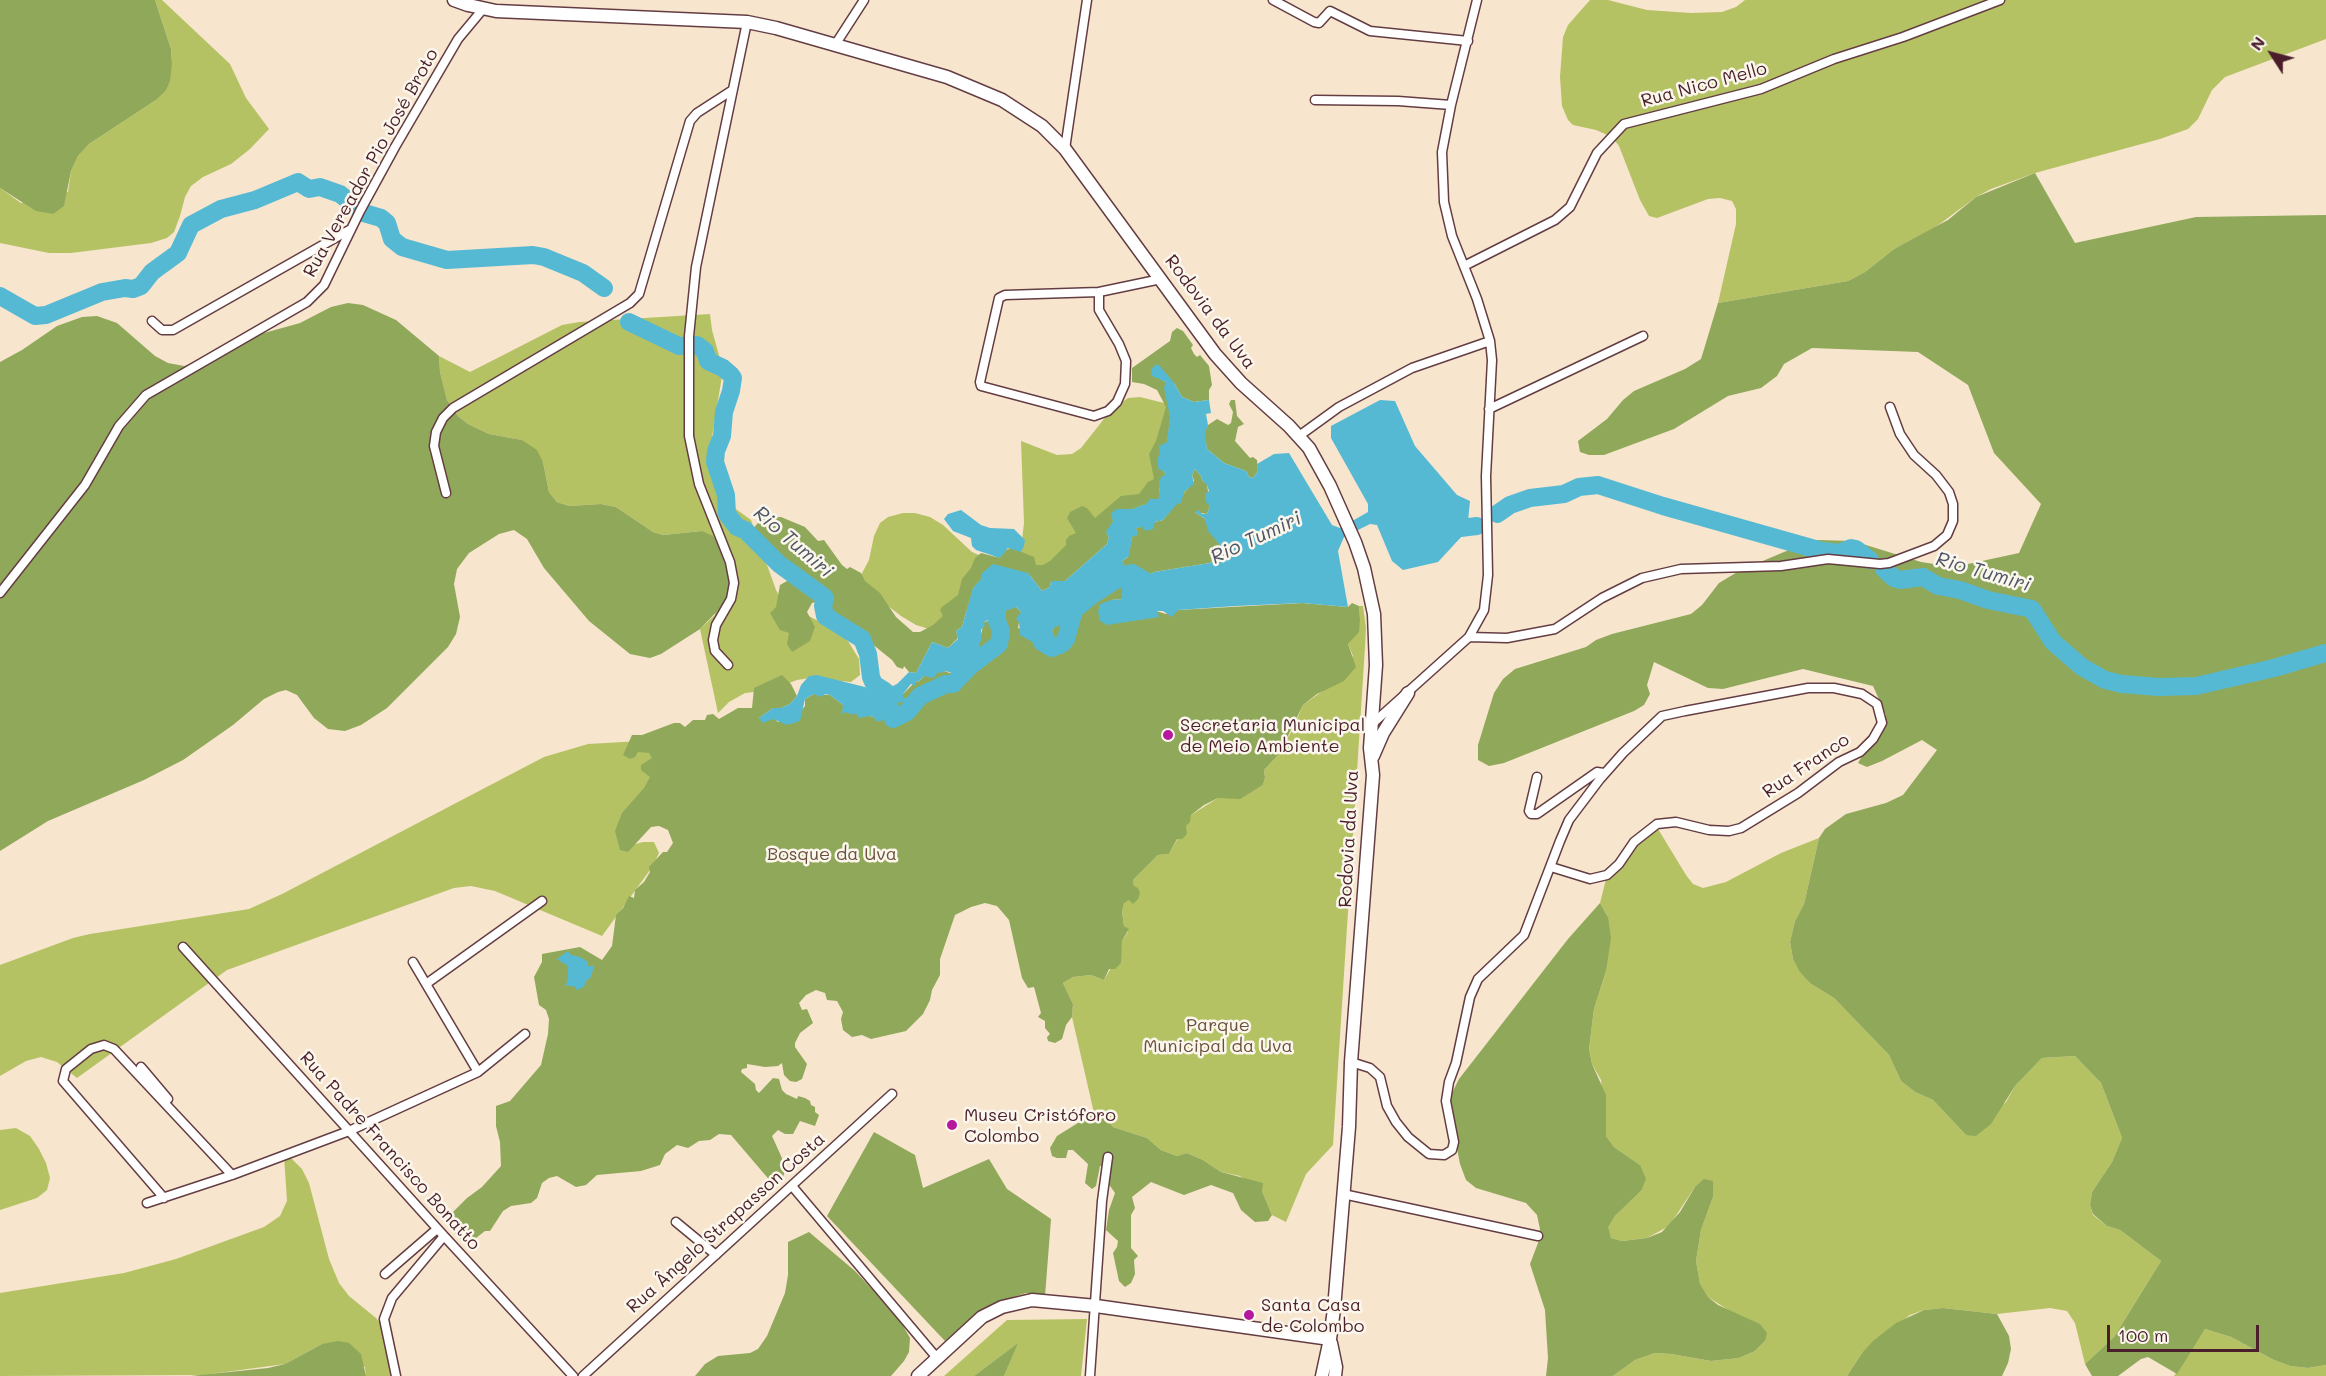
<!DOCTYPE html>
<meta charset="utf-8">
<style>
body{margin:0}
#map{position:relative;width:2326px;height:1376px;overflow:hidden;background:#f7e5ce;font-family:Mali,sans-serif}
canvas{display:block}
.north{position:absolute;left:2242px;top:24px;width:60px;height:60px;-webkit-text-stroke:4px #fbf7ec;paint-order:stroke;rotate:306deg;font-size:16px;font-weight:700;line-height:24px;text-align:center;color:#4a1f2b}
.north::after{content:'';display:block;margin:auto;width:21px;height:27px;background:#4a1f2b;clip-path:polygon(50% 0,100% 100%,50% 72%,0 100%)}
.scale{position:absolute;left:2107px;top:1325px;width:152px;height:27px;box-sizing:border-box;border:3px solid #4a1f2b;border-top:0;padding-left:8px;font-size:18px;line-height:21px;white-space:nowrap;color:#4a1f2b;-webkit-text-stroke:4px #fbf7ec;paint-order:stroke}
</style>
<div id="map">
<canvas width="2326" height="1376"></canvas>
<div class="north">N</div>
<div class="scale">100 m</div>
</div>
<script>
const c = document.querySelector('canvas').getContext('2d');
c.lineJoin = 'round';
function fill(path, color) { c.fillStyle = color; c.fill(path, 'evenodd'); }
const toPath = rows => new Path2D(rows.map(r => 'M' + r).join(''));
function stroke(path, color, width, dash) { c.strokeStyle = color; c.lineWidth = width; c.lineCap = dash ? 'butt' : 'round'; c.setLineDash(dash || []); c.stroke(path); }
function label(font, color, halo, rows, align = 'center') {
  c.font = font + ' Mali,sans-serif'; c.lineWidth = 5; c.setLineDash([]); c.textBaseline = 'middle'; c.strokeStyle = halo; c.fillStyle = color; for (const [text, x, y, turn = 0] of rows) {
    c.save(); c.translate(x, y); c.rotate((+turn || 0) * Math.PI / 180); c.textAlign = isNaN(turn) ? turn : align; if (halo) c.strokeText(text, 0, 0); c.fillText(text, 0, 0); c.restore();
  }
}
fill(toPath([
 [155,0,162,0,230,64,246,98,269,129,250,149,231,164,203,177,191,186,185,197,180,216,174,232,167,238,151,243,71,253,49,253,0,243,0,188,21,203,68,192,71,171,78,156,89,144,156,100,172,64,171,49],
 [1590,0,1608,0,1647,10,1691,13,1722,12,1736,7,1745,0,2326,0,2326,39,2225,77,2212,90,2198,119,2188,129,2160,139,2035,173,1991,189,1976,197,1933,229,1894,249,1865,272,1848,281,1718,303,1736,224,1736,209,1732,201,1720,198,1708,199,1657,218,1649,216,1640,200,1619,146,1612,137,1596,130,1573,125,1568,120,1562,106,1560,77,1563,37,1568,25],
 [710,314,712,330,723,370,712,437,721,491,733,507,751,520,776,590,781,599,791,607,836,630,848,641,859,659,860,675,851,682,810,678,797,680,771,690,745,693,729,702,718,713,700,629,715,615,702,531,663,535,653,532,616,507,601,504,569,506,557,502,549,492,543,462,522,440,489,434,468,424,458,416,447,400,440,372,439,356,470,372,562,325,579,322],
 [1140,397,1172,405,1188,493,929,629,916,625,901,616,855,580,860,577,869,560,874,536,880,523,888,517,903,513,915,513,930,517,943,525,972,552,990,560,1022,540,1024,523,1021,441,1057,455,1072,454,1081,448,1111,410,1128,398],
 [1359,606,1363,606,1366,628,1365,647,1333,1145,1306,1174,1286,1222,1272,1215,1262,1191,1240,1176,1221,1172,1203,1160,1187,1153,1177,1156,1161,1150,1147,1138,1113,1127,1106,1118,1094,1113,1072,1017,1073,1004,1063,983,1073,977,1091,975,1104,980,1121,951,1122,941,1128,932,1124,926,1122,912,1124,902,1129,900,1134,886,1133,880,1158,855,1169,854,1191,815,1218,798,1240,798,1263,785,1265,778,1264,770,1280,753,1281,736,1286,740,1292,731,1303,705,1324,690,1353,656,1348,644,1360,619],
 [659,740,661,771,625,847,643,842,654,842,659,853,653,866,602,936,495,891,471,886,454,888,227,970,77,1078,57,1062,41,1057,26,1061,0,1076,0,965,73,938,90,934,249,909,282,894,544,757,588,744],
 [1655,824,1686,875,1693,884,1703,888,1726,882,1781,853,1819,838,1804,904,1795,921,1790,942,1793,959,1811,984,1834,998,1889,1055,1901,1081,1915,1092,1933,1100,1966,1135,2006,1102,2015,1086,2042,1058,2075,1056,2101,1083,2122,1138,2112,1162,2092,1192,2090,1205,2093,1215,2107,1226,2120,1230,2161,1261,2114,1337,2085,1364,2075,1323,2067,1311,2050,1308,1997,1314,1943,1308,1924,1310,1910,1315,1862,1353,1847,1376,1613,1376,1635,1360,1655,1353,1671,1354,1711,1361,1739,1358,1755,1351,1765,1341,1736,1315,1708,1297,1700,1285,1696,1261,1701,1230,1713,1197,1695,1187,1669,1226,1647,1238,1622,1241,1611,1238,1607,1227,1615,1216,1641,1191,1640,1165,1614,1147,1606,1136,1601,1080,1592,1064,1589,1049,1594,1009,1606,971,1608,917,1600,903,1608,871],
 [16,1128,30,1136,39,1149,46,1163,50,1178,47,1190,37,1198,0,1210,0,1130],
 [284,1156,290,1157,302,1169,309,1183,329,1259,339,1283,349,1296,376,1318,387,1331,398,1376,366,1376,365,1367,322,1344,285,1364,203,1375,0,1376,0,1293,124,1273,176,1259,264,1227,280,1216,287,1201],
 [1087,1319,1081,1376,1004,1376,1017,1344,974,1376,944,1376,1007,1320],
 [2205,1329,2231,1337,2274,1360,2290,1366,2308,1368,2326,1365,2326,1376,2174,1376]
]), '#b5c264');
fill(toPath([
 [0,0,155,0,171,49,172,64,170,81,166,90,156,100,89,144,78,156,71,171,64,206,53,214,36,211,0,188],
 [2035,173,2075,243,2196,217,2326,215,2326,1365,2308,1368,2290,1366,2274,1360,2231,1337,2205,1329,2177,1374,2148,1357,2141,1359,2118,1376,2092,1376,2085,1364,2114,1337,2161,1261,2120,1230,2107,1226,2093,1214,2090,1205,2092,1192,2112,1162,2122,1138,2101,1083,2075,1056,2042,1058,2015,1086,1991,1124,1976,1136,1966,1135,1933,1100,1915,1092,1901,1081,1889,1055,1834,998,1811,984,1800,972,1793,959,1790,942,1795,921,1804,904,1819,838,1825,829,1846,814,1886,803,1903,795,1937,750,1922,740,1882,761,1867,767,1858,763,1886,715,1873,686,1803,669,1723,689,1708,688,1654,662,1647,685,1650,694,1644,705,1634,711,1504,763,1489,766,1478,760,1478,745,1494,693,1503,679,1515,669,1586,647,1596,640,1612,634,1691,614,1702,605,1719,583,1739,571,1803,544,1818,540,1853,541,1921,562,1954,567,2019,553,2041,504,1994,453,1968,385,1918,352,1812,348,1784,364,1777,376,1761,388,1728,396,1674,429,1604,455,1589,455,1580,452,1578,441,1607,419,1623,400,1634,391,1685,369,1701,359,1718,303,1848,281,1865,272,1894,249,1948,220,1976,197],
 [348,303,363,305,396,320,439,356,440,372,447,400,458,416,468,424,489,434,522,440,537,450,543,462,549,492,557,502,569,506,601,504,616,507,653,532,663,535,702,531,713,536,732,565,729,599,700,629,661,654,650,658,630,654,589,621,544,568,527,539,514,530,499,534,469,553,457,569,454,584,460,617,456,634,448,647,387,708,361,725,345,731,328,729,314,718,297,695,286,690,278,692,264,699,233,725,183,760,144,780,48,821,0,851,0,362,22,350,57,326,82,317,97,316,117,323,155,356,168,363,184,366,206,361,257,335,300,323,331,307],
 [1177,328,1183,331,1193,345,1191,348,1194,354,1197,357,1200,355,1209,366,1212,385,1209,390,1209,400,1194,402,1182,397,1174,383,1160,379,1166,382,1170,417,1167,443,1158,459,1165,475,1159,488,1160,496,1158,499,1132,509,1123,509,1106,532,1109,538,1107,544,1065,581,1051,581,1050,587,1042,591,1028,573,981,579,973,588,962,627,956,631,958,638,948,648,932,642,916,673,909,672,904,666,903,669,897,667,892,660,871,643,864,642,859,633,838,621,835,615,829,616,823,606,824,603,820,601,812,603,807,612,815,627,810,641,792,652,787,644,789,633,780,630,770,613,776,607,780,585,787,581,794,580,794,573,755,540,752,530,762,518,781,517,805,527,818,541,824,540,842,565,847,569,850,567,861,573,865,581,880,593,896,617,913,632,920,632,933,625,943,616,940,610,942,607,958,595,962,579,971,568,975,558,981,553,1000,558,1005,551,1012,548,1034,557,1036,565,1043,565,1050,561,1066,545,1066,540,1069,536,1076,533,1067,518,1070,512,1082,506,1087,508,1095,518,1121,496,1139,494,1148,482,1154,479,1149,454,1156,441,1166,407,1157,390,1144,384,1132,382,1132,368,1170,341,1172,332],
 [1231,400,1235,400,1237,416,1244,424,1238,427,1235,441,1250,458,1253,457,1257,460,1258,471,1253,478,1249,477,1246,471,1224,463,1207,449,1204,433,1208,425,1217,419,1228,425,1231,423,1233,412,1229,404],
 [1195,469,1201,476,1202,480,1207,484,1210,506,1207,514,1195,512,1205,519,1220,545,1215,558,1210,563,1154,572,1138,582,1131,577,1123,586,1122,599,1111,600,1158,617,1156,611,1166,614,1178,610,1302,603,1348,607,1352,603,1359,606,1360,619,1359,632,1348,644,1356,667,1344,681,1317,694,1303,705,1286,740,1281,737,1280,753,1264,770,1265,778,1263,785,1240,799,1218,798,1204,805,1191,815,1190,822,1186,826,1187,834,1182,839,1177,839,1169,854,1158,855,1133,880,1134,886,1138,888,1140,893,1138,899,1133,904,1129,900,1124,903,1122,912,1124,926,1129,929,1122,941,1121,963,1115,969,1109,969,1104,980,1091,975,1073,977,1063,983,1073,1004,1072,1017,1066,1025,1062,1039,1055,1043,1048,1041,1047,1037,1050,1034,1045,1028,1045,1021,1038,1017,1041,1013,1034,987,1028,988,1022,978,1009,920,997,906,985,903,971,907,955,915,940,959,940,975,932,990,930,1000,923,1014,906,1031,871,1039,862,1035,852,1037,843,1030,841,1019,843,1012,837,1001,827,1000,825,993,816,990,806,995,799,1003,802,1010,807,1009,813,1023,800,1033,795,1043,795,1047,807,1064,802,1079,796,1082,790,1081,784,1075,782,1063,778,1066,765,1067,747,1064,747,1068,742,1069,741,1072,755,1084,756,1090,759,1093,773,1078,779,1079,782,1090,786,1094,797,1099,798,1096,805,1098,810,1101,811,1105,815,1107,815,1112,819,1115,815,1126,800,1121,793,1134,785,1134,778,1130,772,1136,786,1167,782,1181,772,1183,731,1135,719,1134,710,1140,699,1141,688,1148,677,1145,665,1154,660,1165,641,1171,597,1175,586,1185,576,1187,557,1176,549,1178,542,1183,537,1198,531,1203,511,1206,503,1211,490,1231,485,1231,467,1245,448,1227,450,1215,467,1198,482,1187,501,1166,500,1142,496,1126,496,1106,510,1101,541,1065,548,1034,549,1019,546,1010,539,1005,534,977,542,962,542,954,580,947,602,960,612,946,616,915,623,908,629,896,634,898,635,890,644,882,650,872,649,867,663,852,667,852,673,843,668,830,659,826,651,827,628,852,620,850,615,831,622,813,644,788,650,777,641,770,641,765,652,758,649,753,638,752,635,757,630,759,623,755,632,735,642,735,674,723,680,723,685,727,693,720,705,720,707,715,713,714,719,719,738,708,752,708,754,688,782,675,791,684,797,696,790,704,781,708,773,708,759,718,773,718,778,722,801,711,805,706,805,699,814,694,830,695,843,705,843,709,846,711,874,717,877,721,883,705,887,702,905,702,906,699,903,698,903,694,916,681,918,682,924,676,937,671,944,671,950,673,972,663,970,659,973,654,979,654,979,643,984,622,992,620,1003,607,1008,605,1016,607,1021,612,1018,628,1053,640,1052,631,1055,626,1064,623,1076,600,1096,590,1123,571,1122,561,1128,557,1132,537,1137,533,1136,528,1140,526,1150,528,1155,522,1163,520,1194,481,1192,475],
 [1600,903,1608,917,1611,938,1606,971,1594,1009,1589,1049,1592,1064,1606,1095,1606,1136,1614,1147,1640,1165,1646,1179,1641,1191,1615,1216,1608,1227,1611,1238,1622,1241,1647,1238,1662,1232,1680,1212,1695,1187,1704,1179,1713,1181,1713,1197,1701,1230,1696,1261,1700,1284,1708,1297,1718,1305,1760,1324,1767,1333,1765,1341,1755,1351,1739,1358,1711,1361,1671,1354,1655,1353,1635,1360,1613,1376,1546,1376,1548,1358,1545,1310,1530,1264,1538,1243,1540,1229,1537,1215,1526,1203,1476,1188,1466,1180,1460,1164,1450,1111,1451,1095,1459,1079,1568,939],
 [1094,1113,1106,1118,1113,1127,1147,1138,1161,1150,1177,1156,1187,1153,1203,1160,1221,1172,1263,1183,1262,1191,1272,1215,1268,1221,1255,1222,1241,1210,1233,1193,1211,1185,1184,1195,1151,1182,1132,1197,1135,1208,1131,1215,1131,1248,1138,1256,1134,1260,1135,1274,1131,1283,1125,1287,1119,1281,1113,1253,1117,1247,1118,1241,1106,1230,1109,1210,1115,1193,1108,1183,1104,1166,1100,1166,1096,1186,1092,1189,1085,1183,1088,1164,1073,1150,1068,1150,1066,1158,1057,1158,1052,1156,1050,1148,1057,1136],
 [874,1132,915,1155,923,1188,989,1159,1007,1189,1051,1219,1045,1296,1026,1293,992,1304,945,1341,827,1216],
 [809,1232,855,1271,898,1317,910,1338,909,1352,904,1361,891,1376,695,1376,705,1364,718,1356,750,1353,758,1349,767,1336,785,1293,788,1275,788,1242],
 [1943,1308,1997,1314,2009,1336,2011,1349,2008,1363,2002,1376,1847,1376,1862,1353,1873,1341,1896,1323,1924,1310],
 [338,1341,349,1343,361,1354,366,1376,190,1376,268,1368,285,1364,322,1344],
 [1018,1343,1004,1376,974,1376]
]), '#90a85a');
fill(toPath([
 [1155,365,1159,365,1174,383,1182,397,1194,402,1209,400,1211,413,1206,414,1208,425,1205,433,1207,449,1224,463,1246,471,1249,477,1253,478,1258,471,1257,464,1274,454,1289,453,1332,525,1340,528,1368,512,1368,504,1331,438,1331,426,1380,400,1395,401,1415,446,1457,495,1470,501,1468,521,1463,535,1438,562,1403,570,1392,561,1377,525,1370,524,1344,537,1338,551,1348,607,1302,603,1236,606,1178,610,1172,617,1163,611,1157,611,1159,617,1107,625,1100,621,1098,612,1100,604,1111,600,1122,599,1122,581,1127,576,1138,582,1154,572,1210,563,1215,558,1220,545,1208,531,1205,519,1195,512,1198,510,1202,514,1207,514,1210,506,1206,502,1205,494,1209,491,1207,485,1202,480,1201,476,1195,469,1192,475,1194,484,1184,492,1181,503,1177,504,1163,520,1155,522,1153,529,1145,531,1143,527,1136,528,1138,535,1132,537,1129,556,1122,561,1126,568,1123,571,1124,573,1076,600,1074,604,1073,624,1070,627,1064,624,1055,627,1052,631,1055,638,1053,641,1050,641,1046,645,1038,645,1020,635,1019,622,1016,619,1021,612,1016,607,1013,608,1011,605,1008,605,1003,607,999,615,984,622,985,625,981,630,982,640,979,643,979,654,973,654,970,659,973,663,971,668,961,669,963,672,960,675,945,671,941,673,938,672,934,678,924,676,918,682,916,681,915,686,911,684,903,694,903,698,906,698,905,702,893,703,891,701,883,705,881,713,884,717,882,721,876,721,874,717,869,716,859,718,856,713,853,715,846,712,842,714,843,705,830,695,825,694,821,697,814,694,805,699,800,721,787,725,773,719,763,723,759,718,773,708,781,708,790,704,797,696,801,685,809,676,817,675,865,687,872,693,878,693,897,684,909,672,916,673,932,642,948,648,958,639,956,631,962,627,973,588,981,579,981,574,993,564,1028,573,1042,591,1050,587,1051,581,1065,581,1107,544,1109,538,1106,532,1113,521,1111,513,1117,509,1132,509,1146,504,1150,499,1158,499,1160,496,1159,482,1161,477,1165,475,1164,471,1159,470,1157,461,1160,453,1159,446,1167,442,1170,417,1164,388,1166,382,1152,376,1151,370],
 [961,510,981,525,990,528,1014,529,1025,540,1024,546,1021,552,1008,548,1000,558,976,550,972,546,971,538,953,531,944,519,948,514],
 [568,951,571,955,580,957,588,962,588,966,594,966,591,977,586,981,584,987,576,990,576,987,565,985,568,981,568,966,557,959]
]), '#56b9d4');
stroke(toPath([
 [0,296,35,316,46,315,102,292,125,288,133,289,141,286,152,272,178,253,191,225,221,209,255,200,298,182,309,189,320,187,340,194,364,213,381,218,387,223,392,239,402,247,447,260,533,255,544,257,583,273,604,288],
 [629,322,679,346,697,345,705,351,708,361,723,368,730,374,733,378,731,391,724,412,722,436,716,451,715,462,726,495,727,514,737,527,745,530,779,564,823,596,825,598,823,606,825,616,862,639,868,654,871,677,874,684,885,691,893,719,907,712,920,696,946,684,953,684,970,666,999,644,1001,631,997,621,997,608,1002,602,1010,600],
 [1497,514,1510,505,1530,498,1564,494,1579,487,1598,485,1663,506,1822,551,1839,553,1851,548,1856,549,1870,560],
 [1444,530,1477,526],
 [1884,569,1894,578,1900,580,1923,577,1938,586,1960,590,1988,600,2032,609,2053,642,2082,667,2105,680,2122,684,2159,687,2196,686,2274,668,2326,653],
 [1035,625,1042,642,1052,648,1062,644,1066,639,1074,610,1091,596,1122,576,1132,573,1152,585,1163,589]
]), '#56b9d4', 18);
const street = toPath([
 [1273,0,1314,22,1319,23,1330,11,1370,31,1468,41],
 [835,45,864,0],
 [1315,100,1398,101,1451,105],
 [1065,149,1087,0],
 [1464,266,1555,220,1570,207,1597,153,1624,124,1761,89,1834,59,1903,37,2000,0],
 [1099,292,1005,295,999,298,980,382,981,386,1094,416,1108,411,1117,402,1125,384,1126,361,1119,344,1099,310,1099,292,1161,279],
 [152,321,162,330,173,330,351,229],
 [1489,409,1643,336],
 [1299,436,1339,407,1412,368,1490,341],
 [446,493,434,446,436,432,443,418,453,408,630,303,639,294,690,121,697,113,731,91],
 [0,593,85,485,119,426,146,395,307,302,324,285,360,211,395,147,458,39,483,9],
 [1469,637,1507,638,1555,629,1602,598,1642,578,1681,569,1781,566,1828,559,1880,564,1889,563,1934,546,1947,535,1953,521,1953,504,1949,492,1936,475,1914,455,1900,434,1890,407],
 [728,665,715,651,713,640,716,625,731,599,734,583,730,562,699,484,689,436,689,336,696,267,747,22],
 [1371,725,1469,637,1484,610,1488,575,1486,476,1492,360,1490,341,1477,299,1452,236,1444,202,1442,152,1451,105,1477,0],
 [1537,777,1529,811,1531,814,1537,814,1597,772,1604,773],
 [183,947,444,1236,573,1376],
 [413,962,478,1072],
 [426,984,542,901],
 [1351,1062,1370,1068,1380,1077,1387,1106,1396,1122,1408,1137,1429,1154,1444,1155,1452,1150,1454,1142,1446,1101,1449,1082,1456,1063,1470,997,1478,979,1524,935,1560,841,1569,820,1600,779,1623,753,1662,716,1685,711,1808,688,1834,688,1862,694,1877,704,1882,723,1873,739,1860,752,1839,762,1798,793,1741,828,1729,831,1709,830,1676,822,1657,824,1634,842,1619,864,1607,875,1590,879,1551,867],
 [141,1067,168,1099],
 [792,1186,937,1358],
 [1343,1194,1538,1236],
 [164,1198,63,1081,66,1069,91,1049,104,1045,114,1049,232,1175],
 [147,1203,232,1175,349,1131,478,1072,525,1034],
 [676,1222,716,1255],
 [385,1274,437,1229],
 [396,1376,384,1319,392,1298,444,1236],
 [583,1376,892,1094],
 [1090,1376,1102,1201,1108,1157]
]);
const secondary = toPath([
 [454,0,468,5,496,11,747,22,776,28,947,77,1002,100,1042,126,1065,149,1215,354,1241,383,1289,426,1309,448,1330,486,1355,542,1364,568,1374,614,1376,665,1370,748,1373,775,1351,1062,1349,1127,1334,1309,1330,1339,1322,1376],
 [1373,756,1383,733,1408,693],
 [1331,1343,1336,1367,1335,1376],
 [918,1376,982,1317,1002,1307,1032,1300,1096,1306,1330,1339]
]);
stroke(street, '#643d43', 11);
stroke(secondary, '#643d43', 15);
stroke(street, '#fff', 8);
stroke(secondary, '#fff', 12);
for (const [x, y, r, color] of [
 [1168,735,6,"#b5179e"],
 [952,1125,6,"#b5179e"],
 [1249,1315,6,"#b5179e"]
]) { const dot = new Path2D(); dot.arc(x, y, r, 0, 2 * Math.PI); c.fillStyle = color; c.fill(dot); stroke(dot, '#fbf7ec', 2); }
label('18px', '#4a1f2b', '#fbf7ec', [
 ["Rua Nico Mello",1704,85,-15],
 ["Rua Vereador Pio José Broto",371,163,-61],
 ["Rodovia da Uva",1210,312,53],
 ["Rua Franco",1806,766,-34],
 ["Rodovia da Uva",1349,839,-87],
 ["Rua Padre Francisco Bonatto",390,1151,48],
 ["Rua Ângelo Strapasson Costa",726,1223,-42]
]);
label('18px', '#4a1f2b', '#fbf7ec', [
 ["Secretaria Municipal",1180,725],
 ["de Meio Ambiente",1180,746],
 ["Museu Cristóforo",964,1115],
 ["Colombo",964,1136],
 ["Santa Casa",1261,1305],
 ["de Colombo",1261,1326]
], 'left');
label('18px', '#6a503c', '#fbf7ec', [
 ["Bosque da Uva",832,854],
 ["Parque",1218,1025],
 ["Municipal da Uva",1218,1046]
]);
label('italic 20px', '#4e5566', '#fbf7ec', [
 ["Rio Tumiri",1256,538,-25],
 ["Rio Tumiri",793,542,41],
 ["Rio Tumiri",1983,572,16]
]);
</script>
